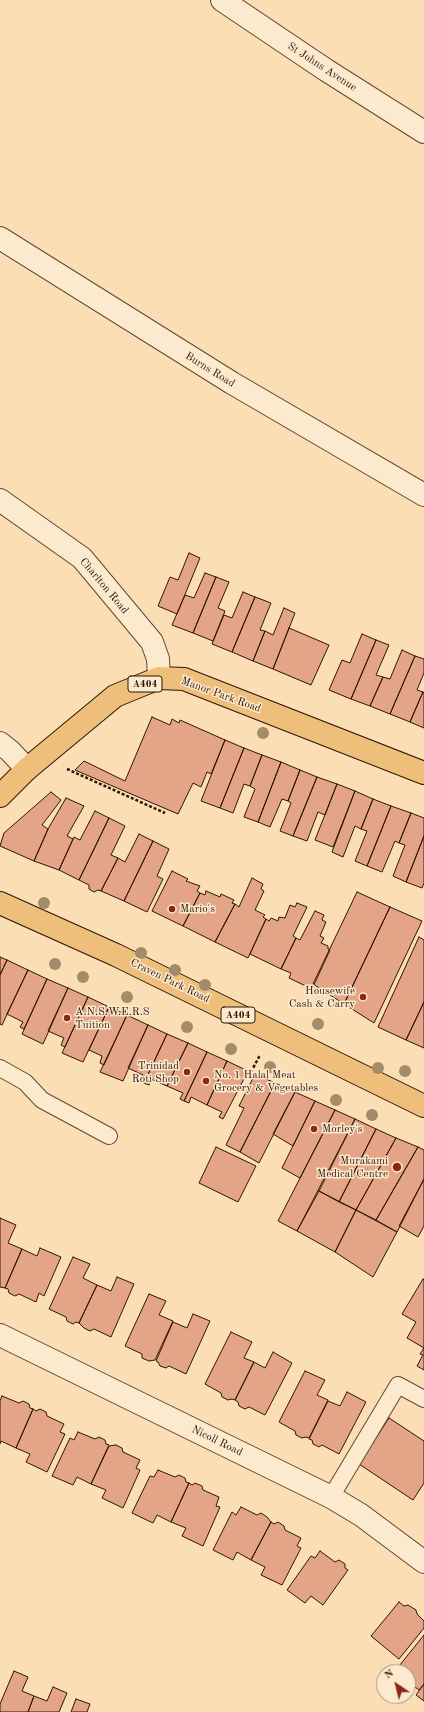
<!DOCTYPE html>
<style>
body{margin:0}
#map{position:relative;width:424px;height:1712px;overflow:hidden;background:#fbdeb3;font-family:"Old Standard TT",serif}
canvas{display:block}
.north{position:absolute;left:376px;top:1664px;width:40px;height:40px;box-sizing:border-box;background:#fceace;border:1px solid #aa957e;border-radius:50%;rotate:325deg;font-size:11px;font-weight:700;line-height:16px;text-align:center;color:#301507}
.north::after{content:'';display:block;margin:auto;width:14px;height:18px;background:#8f2418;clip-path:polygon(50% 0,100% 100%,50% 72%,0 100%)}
</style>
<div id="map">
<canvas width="424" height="1712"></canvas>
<div class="north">N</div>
</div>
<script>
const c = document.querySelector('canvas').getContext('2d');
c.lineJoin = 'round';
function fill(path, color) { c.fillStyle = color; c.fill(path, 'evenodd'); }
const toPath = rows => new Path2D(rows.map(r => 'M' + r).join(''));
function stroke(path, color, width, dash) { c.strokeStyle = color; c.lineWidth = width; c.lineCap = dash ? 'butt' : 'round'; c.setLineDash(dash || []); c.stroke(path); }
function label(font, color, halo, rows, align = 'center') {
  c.font = font + ' "Old Standard TT",serif'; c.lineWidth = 3; c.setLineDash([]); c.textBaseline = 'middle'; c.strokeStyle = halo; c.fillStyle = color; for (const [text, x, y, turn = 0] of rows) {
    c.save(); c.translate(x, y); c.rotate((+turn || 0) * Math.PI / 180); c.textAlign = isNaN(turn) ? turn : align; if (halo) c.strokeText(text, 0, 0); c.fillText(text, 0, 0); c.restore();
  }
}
const building = toPath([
 [189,553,200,558,177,614,158,606,170,577,178,580,189,553],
 [205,573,216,577,193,633,172,625,185,595,194,598,205,573],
 [216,577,229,582,218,608,225,611,213,641,193,633,216,577],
 [243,592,255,597,232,652,212,644,224,615,232,618,243,592],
 [255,597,271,603,260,630,265,631,253,661,232,652,255,597],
 [284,608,295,613,273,669,253,661,265,631,273,635,284,608],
 [289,628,329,645,311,685,273,669,289,628],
 [362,634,376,640,351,699,329,690,342,660,350,663,362,634],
 [376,640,389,645,376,675,383,677,370,706,351,699,376,640],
 [402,650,415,656,390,714,370,706,383,677,390,679,402,650],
 [415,656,424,659,424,673,417,690,423,692,410,722,390,714,415,656],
 [423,692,424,693,424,728,410,722,423,692],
 [152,717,170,725,172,719,179,723,180,720,225,740,211,774,207,772,201,787,193,783,178,814,75,770,84,761,125,781,152,717],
 [225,740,244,748,220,808,201,801,225,740],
 [244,748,262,755,250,786,244,784,233,813,220,808,244,748],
 [262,755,281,762,258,822,244,817,255,789,250,786,262,755],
 [281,762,300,770,288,801,282,799,270,827,258,822,281,762],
 [300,770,317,777,293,836,280,831,291,803,288,801,300,770],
 [317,777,337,784,325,815,318,812,307,841,293,836,317,777],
 [337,784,355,791,333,847,315,840,337,784],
 [355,791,373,799,361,829,355,826,343,857,332,852,355,791],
 [51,792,61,800,42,825,48,829,34,861,0,846,4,833,51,792],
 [66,798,84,806,67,836,73,839,59,870,34,861,48,829,66,798],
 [373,799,391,806,367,866,355,861,367,831,361,829,373,799],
 [391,806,411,813,399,843,395,841,382,872,367,866,391,806],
 [95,811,109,818,79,880,59,870,74,837,80,840,95,811],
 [411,813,424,818,424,836,406,882,393,876,405,845,399,843,411,813],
 [109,818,125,826,111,855,118,858,101,891,98,890,94,892,89,889,89,885,79,880,109,818],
 [139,834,153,841,124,901,101,891,118,858,125,862,139,834],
 [424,836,424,883,422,888,406,882,424,836],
 [153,841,169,849,157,876,163,879,147,912,124,901,153,841],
 [172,871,188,879,186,881,200,886,197,891,200,893,183,926,152,911,172,871],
 [252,878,263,884,261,889,264,891,255,910,265,915,263,917,266,919,248,958,215,942,235,904,239,907,252,878],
 [206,891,220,897,221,894,234,900,232,903,235,904,215,942,183,926,200,893,205,895,206,891],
 [357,892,390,907,344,1004,313,984,357,892],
 [297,903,307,907,293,936,296,938,281,969,250,954,266,919,269,921,271,918,278,921,279,917,285,918,290,905,295,907,297,903],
 [390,907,422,921,374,1023,344,1004,390,907],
 [315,911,324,915,322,920,326,922,320,936,324,938,321,943,328,946,328,949,330,950,312,989,289,978,291,973,281,969,296,938,300,940,315,911],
 [419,937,424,940,424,1002,406,1040,378,1027,419,937],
 [0,957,7,960,0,975,0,957],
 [7,960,28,970,2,1025,0,1024,0,975,7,960],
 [28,970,47,979,24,1029,20,1027,23,1022,7,1014,28,970],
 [47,979,68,988,43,1044,22,1034,47,979],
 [68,988,88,997,65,1047,61,1045,64,1038,48,1031,68,988],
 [88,997,109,1007,83,1062,62,1053,88,997],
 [424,1002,424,1048,406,1040,424,1002],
 [109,1007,127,1015,104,1065,100,1063,102,1056,89,1050,109,1007],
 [127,1015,148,1025,123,1081,100,1072,127,1015],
 [148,1025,167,1034,144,1083,140,1081,143,1075,128,1068,148,1025],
 [167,1034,188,1043,167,1086,151,1079,149,1085,144,1083,167,1034],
 [188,1043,207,1052,184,1101,180,1099,183,1093,167,1086,188,1043],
 [207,1052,227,1061,207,1105,191,1097,189,1103,184,1101,207,1052],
 [227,1061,248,1071,223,1119,219,1117,222,1112,207,1105,227,1061],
 [255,1074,275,1083,240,1152,226,1145,244,1108,239,1106,255,1074],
 [275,1083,295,1092,259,1163,240,1152,275,1083],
 [295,1092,315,1101,293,1146,273,1134,295,1092],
 [315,1101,335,1110,300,1178,282,1168,315,1101],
 [335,1110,355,1119,297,1231,278,1221,335,1110],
 [355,1119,376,1129,339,1202,319,1191,355,1119],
 [376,1129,396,1138,356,1210,339,1202,376,1129],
 [396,1138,418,1147,376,1220,356,1210,396,1138],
 [216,1147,256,1166,238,1202,199,1183,216,1147],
 [418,1147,424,1150,424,1179,397,1232,376,1220,418,1147],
 [424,1179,424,1226,418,1237,399,1226,424,1179],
 [319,1191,356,1210,335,1252,297,1231,319,1191],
 [356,1210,397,1232,373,1277,335,1252,356,1210],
 [0,1218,16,1225,8,1243,22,1249,5,1288,0,1287,0,1218],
 [40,1248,61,1257,44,1296,39,1293,36,1302,19,1294,15,1296,9,1293,8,1289,5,1288,22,1249,37,1256,40,1248],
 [73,1257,90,1264,83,1278,97,1285,79,1323,76,1322,73,1324,67,1321,66,1317,49,1309,73,1257],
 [117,1277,134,1284,111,1337,94,1329,90,1331,84,1328,79,1323,97,1285,111,1291,117,1277],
 [423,1279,424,1280,424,1348,407,1338,416,1322,402,1314,423,1279],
 [149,1294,166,1301,159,1315,173,1321,155,1360,149,1361,142,1358,142,1354,125,1346,149,1294],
 [193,1314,210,1321,186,1374,169,1366,166,1368,160,1366,158,1362,156,1361,173,1322,187,1328,193,1314],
 [231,1332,252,1342,244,1358,254,1362,235,1400,232,1399,228,1400,222,1397,221,1393,205,1384,231,1332],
 [424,1348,424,1370,417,1366,423,1355,420,1354,424,1348],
 [273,1352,292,1363,265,1415,249,1407,245,1409,239,1406,238,1402,235,1400,254,1362,265,1368,273,1352],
 [305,1371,325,1380,317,1395,328,1400,309,1438,306,1437,302,1438,296,1435,295,1431,279,1422,305,1371],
 [347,1392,366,1402,339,1454,322,1445,319,1447,313,1444,312,1440,309,1439,328,1401,340,1406,347,1392],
 [2,1396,19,1403,23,1401,29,1404,30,1408,33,1409,16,1448,1,1441,0,1444,0,1401,2,1396],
 [33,1409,36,1411,40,1409,46,1412,47,1416,64,1424,60,1432,65,1434,47,1472,26,1462,30,1454,16,1448,33,1409],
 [389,1418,424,1441,424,1483,413,1500,359,1464,389,1418],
 [78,1432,95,1439,99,1437,105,1440,106,1444,109,1445,91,1484,77,1477,73,1485,52,1476,70,1438,74,1440,78,1432],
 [116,1445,122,1448,123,1452,140,1460,136,1468,140,1470,123,1508,102,1498,106,1490,91,1484,109,1446,116,1445],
 [158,1470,175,1477,179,1475,185,1478,186,1482,189,1483,171,1522,157,1515,153,1523,132,1513,150,1476,154,1477,158,1470],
 [189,1483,192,1485,195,1483,202,1486,203,1490,219,1497,216,1506,220,1507,203,1546,182,1536,186,1528,171,1522,189,1483],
 [241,1507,257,1515,261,1513,267,1517,271,1522,251,1560,237,1552,233,1560,213,1550,232,1512,236,1515,241,1507],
 [271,1522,274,1524,278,1522,284,1526,285,1530,301,1538,297,1546,301,1548,282,1585,261,1575,265,1567,251,1560,271,1522],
 [320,1551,335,1562,339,1560,345,1564,345,1568,348,1570,323,1605,311,1596,305,1603,287,1590,311,1556,315,1558,320,1551],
 [399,1602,404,1606,408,1605,416,1610,417,1614,424,1621,424,1628,399,1659,371,1636,399,1602],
 [424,1635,424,1684,419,1690,408,1682,408,1672,395,1671,424,1635],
 [14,1671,28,1677,22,1691,34,1696,28,1712,0,1712,0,1704,14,1671],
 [424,1684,424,1701,416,1695,424,1684],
 [53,1687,67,1693,59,1712,28,1712,34,1696,47,1701,53,1687],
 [76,1699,90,1704,87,1712,71,1712,76,1699]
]);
fill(building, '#e3a487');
stroke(building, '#301507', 1);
const service = toPath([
 [0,1068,25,1082,42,1100,109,1136],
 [331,1497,398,1385,424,1399]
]);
const minor = toPath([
 [222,0,326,70,424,132],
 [0,238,232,383,424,495],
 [0,500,82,558,152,642,158,659,159,678],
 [0,743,10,751,27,769],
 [0,1335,331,1497,361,1515,424,1562]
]);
const primary = toPath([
 [0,796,27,769,115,696,159,678,184,679,424,773],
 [0,903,116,955,424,1106]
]);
stroke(service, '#634732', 18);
stroke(minor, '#634732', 24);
stroke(primary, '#301507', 24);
stroke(toPath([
 [67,769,165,813],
 [251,1072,260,1055]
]), '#301507', 2.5, [3, 2]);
stroke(service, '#fceace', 16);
stroke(minor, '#fceace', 22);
stroke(primary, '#eebf7a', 22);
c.fillStyle = '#a48c6a';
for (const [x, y] of [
 [263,733],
 [44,903],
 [141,953],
 [55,964],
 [175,970],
 [83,977],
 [205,985],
 [127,997],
 [318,1024],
 [187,1027],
 [231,1049],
 [270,1067],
 [378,1068],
 [405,1071],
 [336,1100],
 [372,1115]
]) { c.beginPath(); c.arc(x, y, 6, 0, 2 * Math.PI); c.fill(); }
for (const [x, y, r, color] of [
 [172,909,4,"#8f2418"],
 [363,997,4,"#8f2418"],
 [67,1018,4,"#8f2418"],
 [187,1072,4,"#8f2418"],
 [206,1081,4,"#8f2418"],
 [314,1129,4,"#8f2418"],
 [397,1167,5,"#8f2418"]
]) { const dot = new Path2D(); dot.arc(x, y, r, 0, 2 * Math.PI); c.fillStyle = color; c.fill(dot); stroke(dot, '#fceace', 1.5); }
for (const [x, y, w] of [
 [145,684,34],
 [238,1015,34]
]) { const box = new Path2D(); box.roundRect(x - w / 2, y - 8, w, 16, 3); c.fillStyle = '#fceace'; c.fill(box); stroke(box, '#301507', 1); }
label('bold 10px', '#301507', null, [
 ["A404",145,684],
 ["A404",238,1015]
]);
label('11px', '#301507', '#fceace', [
 ["St Johns Avenue",322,67,33],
 ["Burns Road",210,370,32],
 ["Charlton Road",104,586,50],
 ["Manor Park Road",221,695,20],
 ["Craven Park Road",170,981,26],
 ["Nicoll Road",217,1441,26]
]);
label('11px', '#301507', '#fceace', [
 ["Mario's",180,909],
 ["Housewife",355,991,"right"],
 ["Cash & Carry",355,1004,"right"],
 ["A.N.S.W.E.R.S",75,1012],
 ["Tuition",75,1025],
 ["Trinidad",179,1066,"right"],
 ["Roti Shop",179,1079,"right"],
 ["No. 1 Halal Meat",214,1075],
 ["Grocery & Vegetables",214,1088],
 ["Morley's",322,1129],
 ["Murakami",388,1161,"right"],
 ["Medical Centre",388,1174,"right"]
], 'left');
</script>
